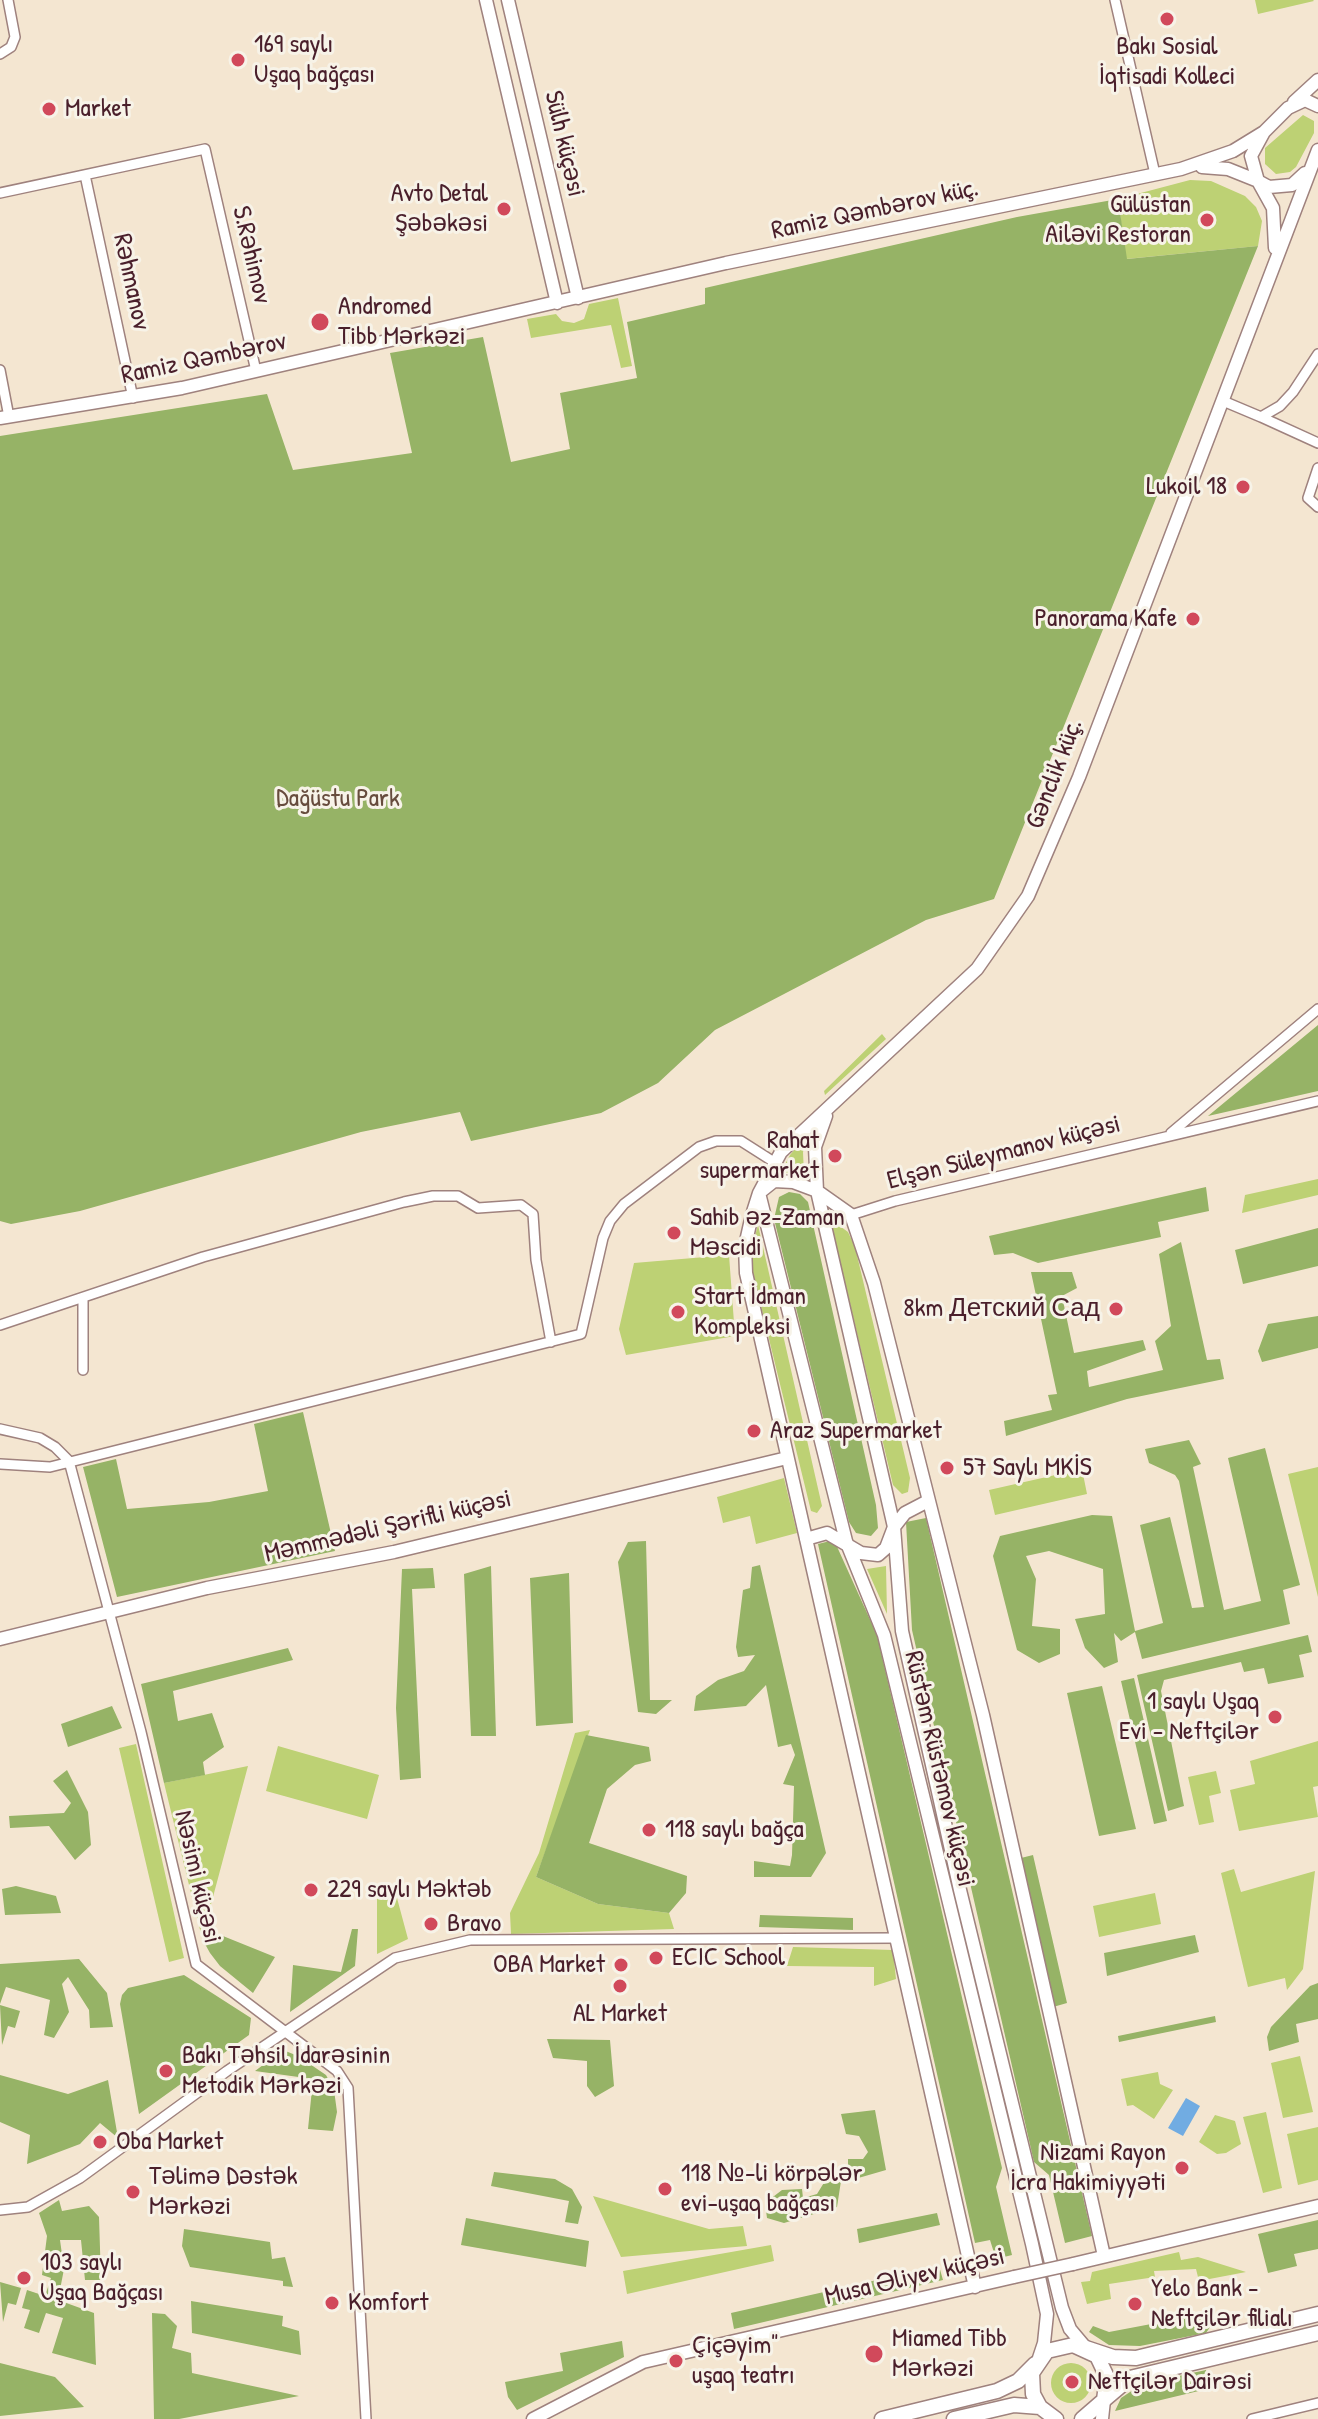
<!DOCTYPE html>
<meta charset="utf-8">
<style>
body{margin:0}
canvas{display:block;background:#f4e6d1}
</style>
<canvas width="1318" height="2419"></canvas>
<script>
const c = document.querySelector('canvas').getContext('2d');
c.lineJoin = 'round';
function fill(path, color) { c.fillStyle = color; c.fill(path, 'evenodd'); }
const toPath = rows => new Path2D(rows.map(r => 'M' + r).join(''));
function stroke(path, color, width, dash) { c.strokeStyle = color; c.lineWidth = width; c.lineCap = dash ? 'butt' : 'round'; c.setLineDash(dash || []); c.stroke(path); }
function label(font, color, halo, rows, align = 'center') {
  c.font = font + ' "Patrick Hand",sans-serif'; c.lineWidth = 6; c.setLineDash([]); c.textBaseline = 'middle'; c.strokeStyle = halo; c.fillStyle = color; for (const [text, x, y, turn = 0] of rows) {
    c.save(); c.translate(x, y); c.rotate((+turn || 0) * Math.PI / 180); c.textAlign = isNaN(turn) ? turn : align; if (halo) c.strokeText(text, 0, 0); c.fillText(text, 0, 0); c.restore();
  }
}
fill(toPath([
 [1255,0,1313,0,1314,1,1258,14],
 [1303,115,1314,121,1314,133,1296,167,1290,172,1276,174,1265,164,1265,148],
 [1190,180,1211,181,1245,196,1256,207,1262,221,1258,246,1126,259,1118,199],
 [618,298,632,366,621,368,611,325,531,338,527,319,556,314,562,321,574,323,584,319,589,304],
 [882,1034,886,1039,825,1095,824,1091],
 [811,1130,803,1152,804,1175,781,1172,790,1155],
 [1318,1179,1318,1195,1242,1213,1245,1195],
 [830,1219,848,1232,855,1247,910,1478,908,1492,902,1494,893,1485],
 [758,1225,822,1506,817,1513,811,1511,749,1257],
 [729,1255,735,1336,626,1355,619,1329,634,1263],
 [1318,1467,1318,1597,1288,1474],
 [1082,1469,1087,1494,995,1515,989,1490],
 [784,1478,797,1533,756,1544,750,1516,723,1523,717,1497],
 [886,1566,887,1614,867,1569],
 [590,1730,536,1877,598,1904,669,1913,674,1929,511,1934,510,1913,539,1853,575,1733],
 [1318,1741,1318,1786,1313,1787,1318,1817,1239,1831,1230,1790,1255,1784,1250,1761],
 [136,1744,184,1958,169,1962,119,1748],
 [278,1746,379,1775,367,1819,266,1791],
 [248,1766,202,1938,164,1783],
 [1216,1771,1221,1793,1209,1796,1214,1822,1199,1825,1188,1777],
 [1234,1869,1241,1892,1315,1871,1303,1969,1287,1990,1285,1978,1248,1987,1221,1873],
 [1155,1893,1161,1924,1099,1937,1093,1906],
 [377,1898,397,1898,408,1939,377,1954],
 [793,1947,893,1950,896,1979,874,1986,874,1967,787,1966],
 [1300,2056,1313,2112,1283,2118,1271,2063],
 [1158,2072,1160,2084,1173,2090,1154,2119,1133,2105,1127,2106,1121,2079],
 [1266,2112,1282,2188,1263,2193,1243,2117],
 [1215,2115,1235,2121,1241,2144,1226,2153,1217,2154,1199,2142],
 [1318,2127,1318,2180,1298,2185,1287,2134],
 [593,2196,709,2229,743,2226,747,2246,621,2257],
 [771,2245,774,2261,627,2294,623,2271],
 [1179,2252,1181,2260,1198,2257,1246,2272,1199,2281,1196,2269,1154,2271,1155,2277,1109,2284,1111,2299,1087,2304,1081,2282,1090,2281,1092,2272],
 '1051 2383a20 20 0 1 1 40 0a20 20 0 1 1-40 0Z'
]), '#bdd174');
fill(toPath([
 [1118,199,1127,259,1258,246,994,899,926,920,715,1030,658,1083,601,1113,471,1141,460,1112,361,1132,80,1211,11,1224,0,1221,0,436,267,394,293,470,412,453,390,353,483,337,511,462,570,449,560,393,637,378,627,322,705,304,705,288,1017,217],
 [1318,1025,1318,1091,1208,1116],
 [1206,1187,1209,1211,1158,1222,1161,1237,1038,1263,1013,1253,994,1255,989,1236],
 [789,1192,800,1194,808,1202,876,1505,878,1528,871,1536,856,1533,849,1522,774,1219,779,1197],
 [1318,1228,1318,1266,1243,1284,1235,1250],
 [1181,1242,1207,1360,1220,1359,1224,1379,1127,1399,1006,1436,1004,1421,1052,1410,1048,1395,1057,1394,1031,1272,1072,1272,1077,1288,1062,1296,1074,1353,1143,1340,1146,1350,1087,1371,1089,1387,1163,1370,1155,1341,1171,1326,1159,1254],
 [1318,1316,1318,1348,1262,1362,1258,1351,1268,1324],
 [303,1412,335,1551,117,1597,83,1467,116,1459,127,1509,209,1502,268,1491,254,1424],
 [1189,1440,1201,1464,1193,1467,1224,1610,1261,1601,1228,1458,1265,1448,1300,1585,1283,1590,1290,1624,1142,1659,1135,1632,1121,1641,1114,1633,1118,1662,1104,1668,1085,1648,1075,1619,1105,1614,1103,1569,1049,1551,1026,1556,1036,1579,1032,1626,1060,1629,1060,1654,1039,1663,1017,1650,993,1556,1000,1536,1092,1515,1112,1516,1135,1631,1163,1623,1140,1525,1170,1517,1192,1608,1204,1607,1179,1481,1175,1475,1149,1463,1145,1449],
 [926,1518,1092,2236,1065,2243,1049,2175,1034,2162,912,1630,906,1522],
 [834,1540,877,1635,1002,2168,996,2187,1012,2255,996,2259,990,2240,975,2243,818,1544],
 [646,1541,650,1700,672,1700,656,1714,638,1712,618,1562,628,1542],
 [760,1565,826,1853,811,1877,754,1877,754,1861,790,1866,792,1855,794,1786,783,1784,795,1755,791,1744,778,1747,766,1685,746,1706,694,1711,696,1696,718,1680,744,1671,755,1655,738,1657,736,1647,743,1590,750,1588,752,1567],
 [491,1566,496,1736,471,1736,464,1574],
 [433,1568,435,1588,412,1589,421,1778,400,1780,396,1708,402,1569],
 [569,1573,573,1723,536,1726,530,1578],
 [1308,1635,1312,1652,1299,1655,1304,1677,1268,1684,1264,1668,1244,1672,1241,1662,1164,1680,1161,1691,1184,1806,1168,1811,1137,1675],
 [288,1648,293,1660,173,1691,178,1721,212,1713,224,1747,203,1762,205,1775,164,1783,141,1684],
 [1134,1678,1167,1821,1154,1824,1121,1681],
 [1102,1686,1136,1829,1099,1836,1067,1693],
 [112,1706,122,1728,68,1747,61,1724],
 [586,1735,649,1747,651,1761,635,1765,607,1789,589,1843,687,1876,686,1893,669,1913,598,1904,536,1877],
 [67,1770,88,1812,91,1845,75,1860,49,1826,10,1828,9,1816,64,1813,71,1803,53,1781],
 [1033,1855,1067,2003,1053,2007,1021,1858],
 [16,1886,56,1896,61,1913,5,1915,2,1889],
 [760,1915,853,1918,853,1930,759,1927],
 [352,1929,358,1929,355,1966,290,2012,293,1965,341,1972],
 [218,1934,275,1957,253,1993,220,1966,210,1953,205,1944],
 [1195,1935,1199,1952,1107,1976,1104,1953],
 [79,1959,107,1993,113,2027,90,2028,89,2010,68,1977,62,1984,69,2012,54,2038,44,2035,50,2000,6,1987,0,2004,0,1964],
 [184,1975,251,2018,249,2035,139,2114,120,2004,122,1995,128,1988],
 [1318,1983,1318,2019,1296,2024,1299,2042,1269,2051,1267,2037,1271,2027,1310,1986],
 [0,2005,20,2011,15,2028,8,2026,2,2045],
 [1215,2016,1216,2022,1119,2042,1118,2036],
 [547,2039,610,2040,614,2086,595,2097,587,2086,587,2061,553,2058],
 [283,2050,298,2056,326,2075,334,2090,337,2112,333,2131,308,2129,313,2079,255,2071],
 [0,2075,68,2094,108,2080,118,2138,100,2123,80,2144,27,2164,30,2135,0,2122],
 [875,2110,886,2170,848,2181,848,2159,863,2159,868,2152,859,2136,846,2134,841,2114],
 [494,2172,555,2179,572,2189,582,2207,578,2224,565,2222,569,2201,491,2186],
 [825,2181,841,2181,837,2207,784,2223,767,2218,765,2203,782,2190,802,2189,803,2198,817,2194],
 [59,2200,62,2211,89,2206,99,2217,101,2280,85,2280,81,2240,60,2240,64,2269,58,2300,94,2313,96,2365,52,2353,63,2318,46,2313,39,2333,24,2328,30,2310,22,2308,27,2290,45,2296,51,2278,42,2275,47,2236,39,2213],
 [937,2213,940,2225,859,2243,857,2229],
 [466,2218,589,2241,586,2267,461,2245],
 [1318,2220,1318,2249,1294,2254,1297,2266,1268,2273,1258,2234],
 [184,2229,270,2242,272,2259,285,2257,293,2287,283,2286,283,2281,190,2267,182,2246],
 [939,2266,943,2280,734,2329,731,2313],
 [0,2282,21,2288,16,2305,8,2303,3,2322],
 [191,2301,283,2316,282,2326,299,2331,301,2355,192,2333],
 [152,2313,165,2314,177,2326,172,2348,191,2353,192,2373,299,2396,179,2419,154,2419],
 [1204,2314,1217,2317,1206,2333,1140,2346,1109,2345,1089,2332,1093,2326,1109,2332],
 [622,2341,624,2357,517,2410,508,2397,505,2382,563,2371,560,2353],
 [0,2363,55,2377,84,2407,0,2416],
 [1206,2370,1210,2388,1207,2389,1115,2411,1121,2398,1142,2384]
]), '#96b366');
fill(toPath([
 [1186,2098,1200,2106,1183,2136,1168,2128]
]), '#71ace2');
const street = toPath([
 [1115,0,1155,174],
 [0,54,11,47,15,37,8,0],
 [85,175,133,398],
 [0,193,205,149,256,371],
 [0,370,9,417],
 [1223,401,1261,417,1280,406,1293,392,1318,354],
 [1261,417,1318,443],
 [1318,468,1308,498,1318,507],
 [1171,1133,1318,1009],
 [851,1215,895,1201,1318,1101],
 [83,1298,83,1370],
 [0,1325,203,1257,404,1202,433,1196,458,1196,478,1208,521,1205,533,1214,536,1260,551,1342],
 [0,1429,40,1438,55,1447,69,1461,141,1732,196,1964,337,2071,348,2088,366,2419],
 [0,1464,50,1467,581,1334,603,1238,610,1221,624,1204,699,1147,716,1141,741,1141,774,1162],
 [0,2210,28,2207,80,2178,227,2071,395,1958,470,1940,897,1938],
 [1252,2419,1318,2403]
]);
const secondary = toPath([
 [486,0,557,303],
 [508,0,578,298],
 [1294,102,1318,80],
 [1202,167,1228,169,1258,181,1273,208,1275,248],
 [1305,173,1292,185,1269,187,1258,181,1251,156,1264,132,1288,108,1305,100,1318,106],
 [0,418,182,388,726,263,1181,169,1233,151,1264,132],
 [826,1116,815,1147,817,1191,894,1527,902,1631,960,1890,1062,2308,1070,2329,1086,2348],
 [806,1539,827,1533,861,1553,878,1555,886,1548,894,1527,905,1513,928,1501],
 [0,1639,207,1588,394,1552,787,1458],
 [1073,2264,1318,2206],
 [975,2287,746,1273,745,1246,752,1215,759,1193,774,1181,793,1182,817,1191,851,1215,874,1283,983,1715,1104,2256],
 [1039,2358,1044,2343,1047,2314,1032,2244,884,1635,846,1541,759,1193,781,1152,977,969,1028,896,1079,777,1318,150],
 [533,2419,643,2362,1014,2277],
 [1102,2419,1104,2400]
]);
const primary = toPath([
 [1086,2348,1113,2357,1136,2358,1318,2314],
 [1104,2400,1130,2378,1318,2333],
 [882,2419,997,2391,1018,2381,1035,2364],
 [954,2419,1014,2405,1040,2407],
 [1056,2419,1040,2407,1033,2394,1032,2373,1047,2351,1073,2345,1097,2356,1107,2377,1104,2400,1082,2419]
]);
stroke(street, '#9f827e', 12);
stroke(secondary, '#9f827e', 15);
stroke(primary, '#9f827e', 17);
stroke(street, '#fff', 9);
stroke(secondary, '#fff', 12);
stroke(primary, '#fff', 14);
const secondaryBridge = toPath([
 [1014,2277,1073,2264]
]);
stroke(secondaryBridge, '#9f827e', 15, []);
stroke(secondaryBridge, '#fff', 12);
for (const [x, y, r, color] of [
 [1167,19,8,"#d1495b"],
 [238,60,8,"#d1495b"],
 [49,109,8,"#d1495b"],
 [504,209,8,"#d1495b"],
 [1207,220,8,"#d1495b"],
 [320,322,10,"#d1495b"],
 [1243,487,8,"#d1495b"],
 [1193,619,8,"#d1495b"],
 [835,1156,8,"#d1495b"],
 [674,1233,8,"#d1495b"],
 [1116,1309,8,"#d1495b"],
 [678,1312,8,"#d1495b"],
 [754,1431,8,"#d1495b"],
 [947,1468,8,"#d1495b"],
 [1275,1717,8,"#d1495b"],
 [649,1830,8,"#d1495b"],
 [311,1890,8,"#d1495b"],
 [431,1924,8,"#d1495b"],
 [656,1958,8,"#d1495b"],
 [621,1965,8,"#d1495b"],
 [620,1986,8,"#d1495b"],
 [166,2071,8,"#d1495b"],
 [100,2142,8,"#d1495b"],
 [1182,2168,8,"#d1495b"],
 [665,2189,8,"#d1495b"],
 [133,2192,8,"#d1495b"],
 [24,2278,8,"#d1495b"],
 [332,2303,8,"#d1495b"],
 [1135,2304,8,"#d1495b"],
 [874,2354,10,"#d1495b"],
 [676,2361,8,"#d1495b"],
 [1072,2382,8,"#d1495b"]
]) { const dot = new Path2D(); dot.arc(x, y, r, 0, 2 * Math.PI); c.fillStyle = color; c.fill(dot); stroke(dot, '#f7f3e8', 3); }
label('26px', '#4a1f2b', '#f7f3e8', [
 ["169 saylı",254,45],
 ["Uşaq bağçası",254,75],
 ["Bakı Sosial",1167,47,"center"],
 ["İqtisadi Kolleci",1167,77,"center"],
 ["Market",65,109],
 ["Avto Detal",488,194,"right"],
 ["Şəbəkəsi",488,224,"right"],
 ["Gülüstan",1191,205,"right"],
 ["Ailəvi Restoran",1191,235,"right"],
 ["Andromed",338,307],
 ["Tibb Mərkəzi",338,337],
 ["Lukoil 18",1227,487,"right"],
 ["Panorama Kafe",1177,619,"right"],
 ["Rahat",819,1141,"right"],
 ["supermarket",819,1171,"right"],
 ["Sahib əz-Zaman",690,1218],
 ["Məscidi",690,1248],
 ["Start İdman",694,1297],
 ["Kompleksi",694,1327],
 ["8km Детский Сад",1100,1309,"right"],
 ["Araz Supermarket",770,1431],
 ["57 Saylı MKİS",963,1468],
 ["1 saylı Uşaq",1259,1702,"right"],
 ["Evi - Neftçilər",1259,1732,"right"],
 ["118 saylı bağça",665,1830],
 ["229 saylı Məktəb",327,1890],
 ["Bravo",447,1924],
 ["ECIC School",672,1958],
 ["OBA Market",605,1965,"right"],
 ["AL Market",620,2014,"center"],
 ["Bakı Təhsil İdarəsinin",182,2056],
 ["Metodik Mərkəzi",182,2086],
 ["Oba Market",116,2142],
 ["Nizami Rayon",1166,2153,"right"],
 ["İcra Hakimiyyəti",1166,2183,"right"],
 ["118 №-li körpələr",681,2174],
 ["evi-uşaq bağçası",681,2204],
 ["Təlimə Dəstək",149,2177],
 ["Mərkəzi",149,2207],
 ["103 saylı",40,2263],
 ["Uşaq Bağçası",40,2293],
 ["Yelo Bank -",1151,2289],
 ["Neftçilər filialı",1151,2319],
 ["Komfort",348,2303],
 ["Miamed Tibb",892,2339],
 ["Mərkəzi",892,2369],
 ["Çiçəyim\"",692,2346],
 ["uşaq teatrı",692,2376],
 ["Neftçilər Dairəsi",1088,2382]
], 'left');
label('26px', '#4a1f2b', '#f7f3e8', [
 ["Sülh küçəsi",564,144,77],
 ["Ramiz Qəmbərov küç.",875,210,-12],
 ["S.Rəhimov",251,255,77],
 ["Rəhmanov",131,282,78],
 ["Ramiz Qəmbərov",204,359,-12],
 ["Gənclik küç.",1055,774,-69],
 ["Elşən Süleymanov küçəsi",1004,1153,-14],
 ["Məmmədəli Şərifli küçəsi",388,1527,-13],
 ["Rüstəm Rüstəmov küçəsi",939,1769,77],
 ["Nəsimi küçəsi",197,1877,77],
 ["Musa Əliyev küçəsi",915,2277,-13]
]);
label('26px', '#674c3d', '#f7f3e8', [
 ["Dağüstu Park",338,799]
]);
</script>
